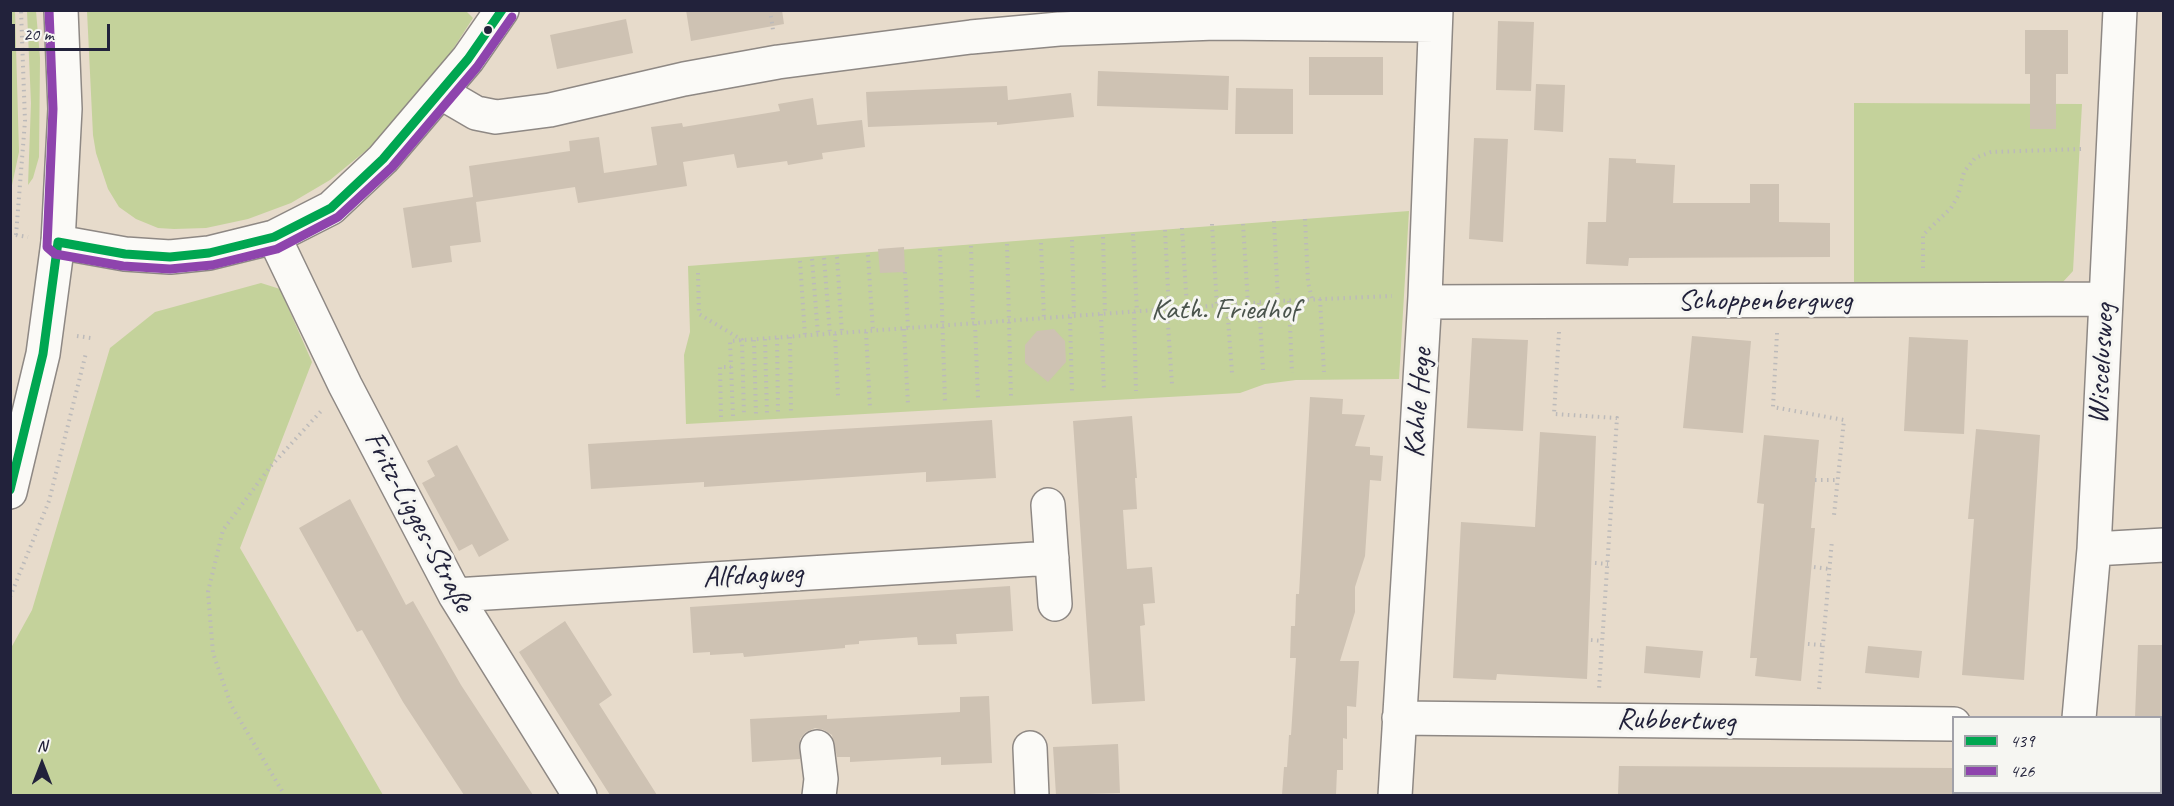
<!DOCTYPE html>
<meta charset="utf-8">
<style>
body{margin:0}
#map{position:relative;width:2174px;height:806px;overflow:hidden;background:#e7dbcb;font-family:Caveat,sans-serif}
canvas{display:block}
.frame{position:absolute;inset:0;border:12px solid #22223b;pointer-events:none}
.legend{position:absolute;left:1952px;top:716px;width:210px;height:78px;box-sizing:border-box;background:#f6f6f2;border:2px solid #a1a1a9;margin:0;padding:8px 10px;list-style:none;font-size:18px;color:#22223b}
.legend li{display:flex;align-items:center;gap:12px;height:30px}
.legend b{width:30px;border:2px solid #a1a1a9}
.north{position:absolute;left:12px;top:734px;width:60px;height:60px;-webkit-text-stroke:4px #f6f6f2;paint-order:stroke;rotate:0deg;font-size:16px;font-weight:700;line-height:24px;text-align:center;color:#22223b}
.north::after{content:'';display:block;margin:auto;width:21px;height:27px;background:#22223b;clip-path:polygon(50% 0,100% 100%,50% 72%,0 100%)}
.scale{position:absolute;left:12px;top:24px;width:98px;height:27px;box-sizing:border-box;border:3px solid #22223b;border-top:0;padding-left:8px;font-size:18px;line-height:21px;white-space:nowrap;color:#22223b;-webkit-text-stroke:4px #f6f6f2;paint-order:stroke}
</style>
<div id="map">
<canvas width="2174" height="806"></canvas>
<div class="frame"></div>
<ul class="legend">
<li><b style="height:8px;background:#00a651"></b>439</li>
<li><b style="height:8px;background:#8e44ad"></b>426</li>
</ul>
<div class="north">N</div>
<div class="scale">20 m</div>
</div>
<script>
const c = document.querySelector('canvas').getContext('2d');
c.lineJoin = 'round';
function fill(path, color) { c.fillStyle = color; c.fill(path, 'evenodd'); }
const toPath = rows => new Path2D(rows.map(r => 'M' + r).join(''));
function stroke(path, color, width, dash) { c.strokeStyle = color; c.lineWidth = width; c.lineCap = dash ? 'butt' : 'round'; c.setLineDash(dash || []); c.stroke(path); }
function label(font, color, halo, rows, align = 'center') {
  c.font = font + ' Caveat,sans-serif'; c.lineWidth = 6; c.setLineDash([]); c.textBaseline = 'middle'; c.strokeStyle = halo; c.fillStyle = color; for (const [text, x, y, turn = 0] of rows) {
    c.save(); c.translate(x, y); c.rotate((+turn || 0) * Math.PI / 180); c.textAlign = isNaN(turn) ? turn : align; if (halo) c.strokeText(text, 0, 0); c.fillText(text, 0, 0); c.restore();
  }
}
fill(toPath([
 [465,10,473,18,446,60,374,144,330,180,291,203,248,219,206,228,174,229,158,228,136,219,119,207,108,189,96,153,93,135,87,11],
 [15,11,19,152,11,190,10,11],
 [27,11,36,11,40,58,39,157,33,178,28,185,31,103],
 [1854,103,2082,104,2073,271,2062,283,1854,282],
 [1409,211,1399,379,1296,380,1265,384,1240,393,686,424,684,355,690,332,688,266],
 [261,283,280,289,312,362,240,548,383,795,11,795,11,648,32,610,110,348,155,312]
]), '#c4d29b');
fill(toPath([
 [686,10,782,10,784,24,691,41],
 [626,19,633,53,557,69,550,35],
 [1498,21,1534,22,1531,91,1496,90],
 [2025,30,2068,30,2068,74,2056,74,2056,129,2030,129,2030,74,2025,74],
 [1309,57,1383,57,1383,95,1309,95],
 [1098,71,1229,76,1228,110,1097,106],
 [1536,84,1565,85,1563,132,1534,130],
 [1007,86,1008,100,1071,93,1074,117,997,125,997,122,868,127,866,92],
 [1236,88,1293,89,1293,134,1235,134],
 [813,98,817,125,862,120,865,147,822,153,823,159,788,165,787,161,737,168,734,154,683,162,687,186,578,203,575,187,476,202,481,242,450,246,452,262,412,268,403,208,473,197,469,166,570,151,569,141,599,137,604,173,657,165,651,127,682,123,683,127,780,111,778,104],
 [1474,138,1508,139,1503,242,1469,239],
 [1609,158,1636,159,1636,163,1675,165,1673,203,1750,203,1750,184,1779,184,1779,222,1830,223,1830,257,1629,258,1628,266,1586,264,1588,222,1606,222],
 [904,247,905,272,880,273,878,249],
 [1054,329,1065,341,1066,362,1048,382,1025,363,1025,345,1037,331],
 [1692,336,1751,341,1743,433,1683,428],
 [1909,337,1968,340,1964,434,1904,431],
 [1472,338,1528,340,1523,431,1467,428],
 [1310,397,1343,399,1342,414,1365,415,1355,446,1370,447,1370,455,1383,456,1381,481,1370,480,1365,556,1355,587,1355,612,1340,661,1359,661,1356,707,1347,706,1347,739,1343,738,1343,770,1337,770,1336,795,1282,795,1284,767,1287,767,1289,735,1291,735,1296,658,1290,658,1291,626,1295,626,1296,594,1299,594],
 [1132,416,1137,478,1135,478,1137,509,1123,510,1127,569,1152,567,1155,603,1143,604,1145,625,1140,626,1145,701,1092,704,1073,421],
 [992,420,996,478,926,482,926,472,704,487,704,482,591,489,588,444],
 [1976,429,2040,435,2024,680,1962,675,1974,519,1968,519],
 [1540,432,1596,436,1587,679,1497,674,1496,680,1453,678,1461,522,1535,527],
 [1764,435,1819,440,1811,528,1815,528,1801,681,1755,676,1757,658,1750,658,1764,504,1757,503],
 [457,445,509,540,479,557,472,544,459,551,422,483,435,476,427,461],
 [350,499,406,605,413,601,461,685,533,795,464,795,403,702,362,630,357,632,299,528],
 [1010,586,1013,631,956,634,957,644,918,645,917,637,859,641,859,644,845,645,845,648,744,657,743,653,710,655,710,652,693,653,690,607],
 [565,621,612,695,599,704,657,795,610,795,519,652],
 [2138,645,2163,645,2163,717,2135,717],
 [1646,646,1703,651,1700,678,1644,673],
 [1868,646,1922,651,1919,678,1865,673],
 [989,696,992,763,941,765,941,757,850,762,850,757,837,757,832,735,824,730,815,728,806,732,800,739,800,759,752,762,750,719,827,715,827,719,960,712,960,697],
 [1118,744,1120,793,1056,795,1053,747],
 [1619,766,1953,768,1953,795,1618,795]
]), '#cec2b3');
const minor = toPath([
 [440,92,476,113,496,117,550,110,684,79,778,62,971,37,1059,29,1215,23,1435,25],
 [274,237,345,385,455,595,580,796],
 [58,242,125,254,170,257,209,253,274,237,331,208,383,159,468,59,502,10],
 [1425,302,2105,299],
 [1048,505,1055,604],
 [2094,549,2164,545],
 [455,595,1052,558],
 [1399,718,1954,724],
 [2079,718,2094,549,2120,10],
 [817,747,821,779,819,796],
 [1030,748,1032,796],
 [1395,796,1425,297,1436,10],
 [2072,796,2072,792]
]);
const major = toPath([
 [10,492,43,354,58,242,65,109,61,10]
]);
stroke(minor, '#8e8884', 36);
stroke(major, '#8e8884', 36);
stroke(toPath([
 [770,10,773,30],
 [1305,219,1308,282,1312,299],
 [1274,221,1278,301],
 [1212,224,1217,306],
 [1243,224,1248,304],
 [1182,228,1187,308],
 [1165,230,1169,310],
 [10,234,28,237],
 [1133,234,1137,312],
 [16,235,25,121,21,10],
 [1103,237,1105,314],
 [1072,240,1074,317],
 [1041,243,1044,319],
 [1007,244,1011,397],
 [971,246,973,324],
 [940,249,945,402],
 [868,255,873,331],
 [837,257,842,334],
 [824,258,830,334],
 [812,259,818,335],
 [800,261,805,336],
 [1923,268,1923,235,1951,208,1958,196,1964,172,1975,158,1991,152,2081,149],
 [905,272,908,328],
 [698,273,699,314,742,340,744,416],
 [1320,299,1324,372],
 [1289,301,1292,373],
 [1259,303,1263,370],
 [1227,305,1232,373],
 [1167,310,1172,384],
 [1134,312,1136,391],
 [1101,314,1104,391],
 [1070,317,1072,392],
 [975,324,978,398],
 [904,329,908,405],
 [866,332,870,407],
 [1559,332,1554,414,1617,418,1599,689],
 [1777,333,1773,407,1844,420,1834,515],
 [835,334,838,396],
 [77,336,91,338],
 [790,337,791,412],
 [777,338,778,414],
 [765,339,767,414],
 [754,340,756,415],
 [733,416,730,341,1278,301,1392,296],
 [721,417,720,367,731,367],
 [1815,480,1838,480],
 [1595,563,1608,564],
 [1814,567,1829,569],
 [10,597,49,501,86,353],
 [1591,640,1603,641],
 [1808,644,1823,645],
 [1819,689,1832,540],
 [285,796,231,705,213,653,208,592,223,530,270,467,322,410]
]), '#bcbaba', 4, [1.5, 4.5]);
stroke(minor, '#fbfaf7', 33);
stroke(major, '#fbfaf7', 33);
stroke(toPath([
 [58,242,125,254,170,257,209,253,274,237,331,208,383,159,468,59,502,10],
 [10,490,43,354,58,242]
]), '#00a651', 9);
stroke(toPath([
 [49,10,53,109,47,247,55,254,123,266,170,269,212,265,277,249,338,217,392,167,477,67,512,17]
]), '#8e44ad', 9);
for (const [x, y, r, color] of [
 [488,30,5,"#22223b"]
]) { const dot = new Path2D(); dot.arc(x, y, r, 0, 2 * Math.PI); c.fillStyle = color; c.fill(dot); stroke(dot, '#f6f6f2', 2); }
label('30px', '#22223b', '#f6f6f2', [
 ["Schoppenbergweg",1765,301],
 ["Wiscelusweg",2102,364,-87],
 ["Kahle Hege",1419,403,-86],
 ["Fritz-Ligges-Straße",418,522,62],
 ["Alfdagweg",753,576,-3],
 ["Rubbertweg",1676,721,1]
]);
label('30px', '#4a544c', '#f6f6f2', [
 ["Kath. Friedhof",1225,310]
]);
</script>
